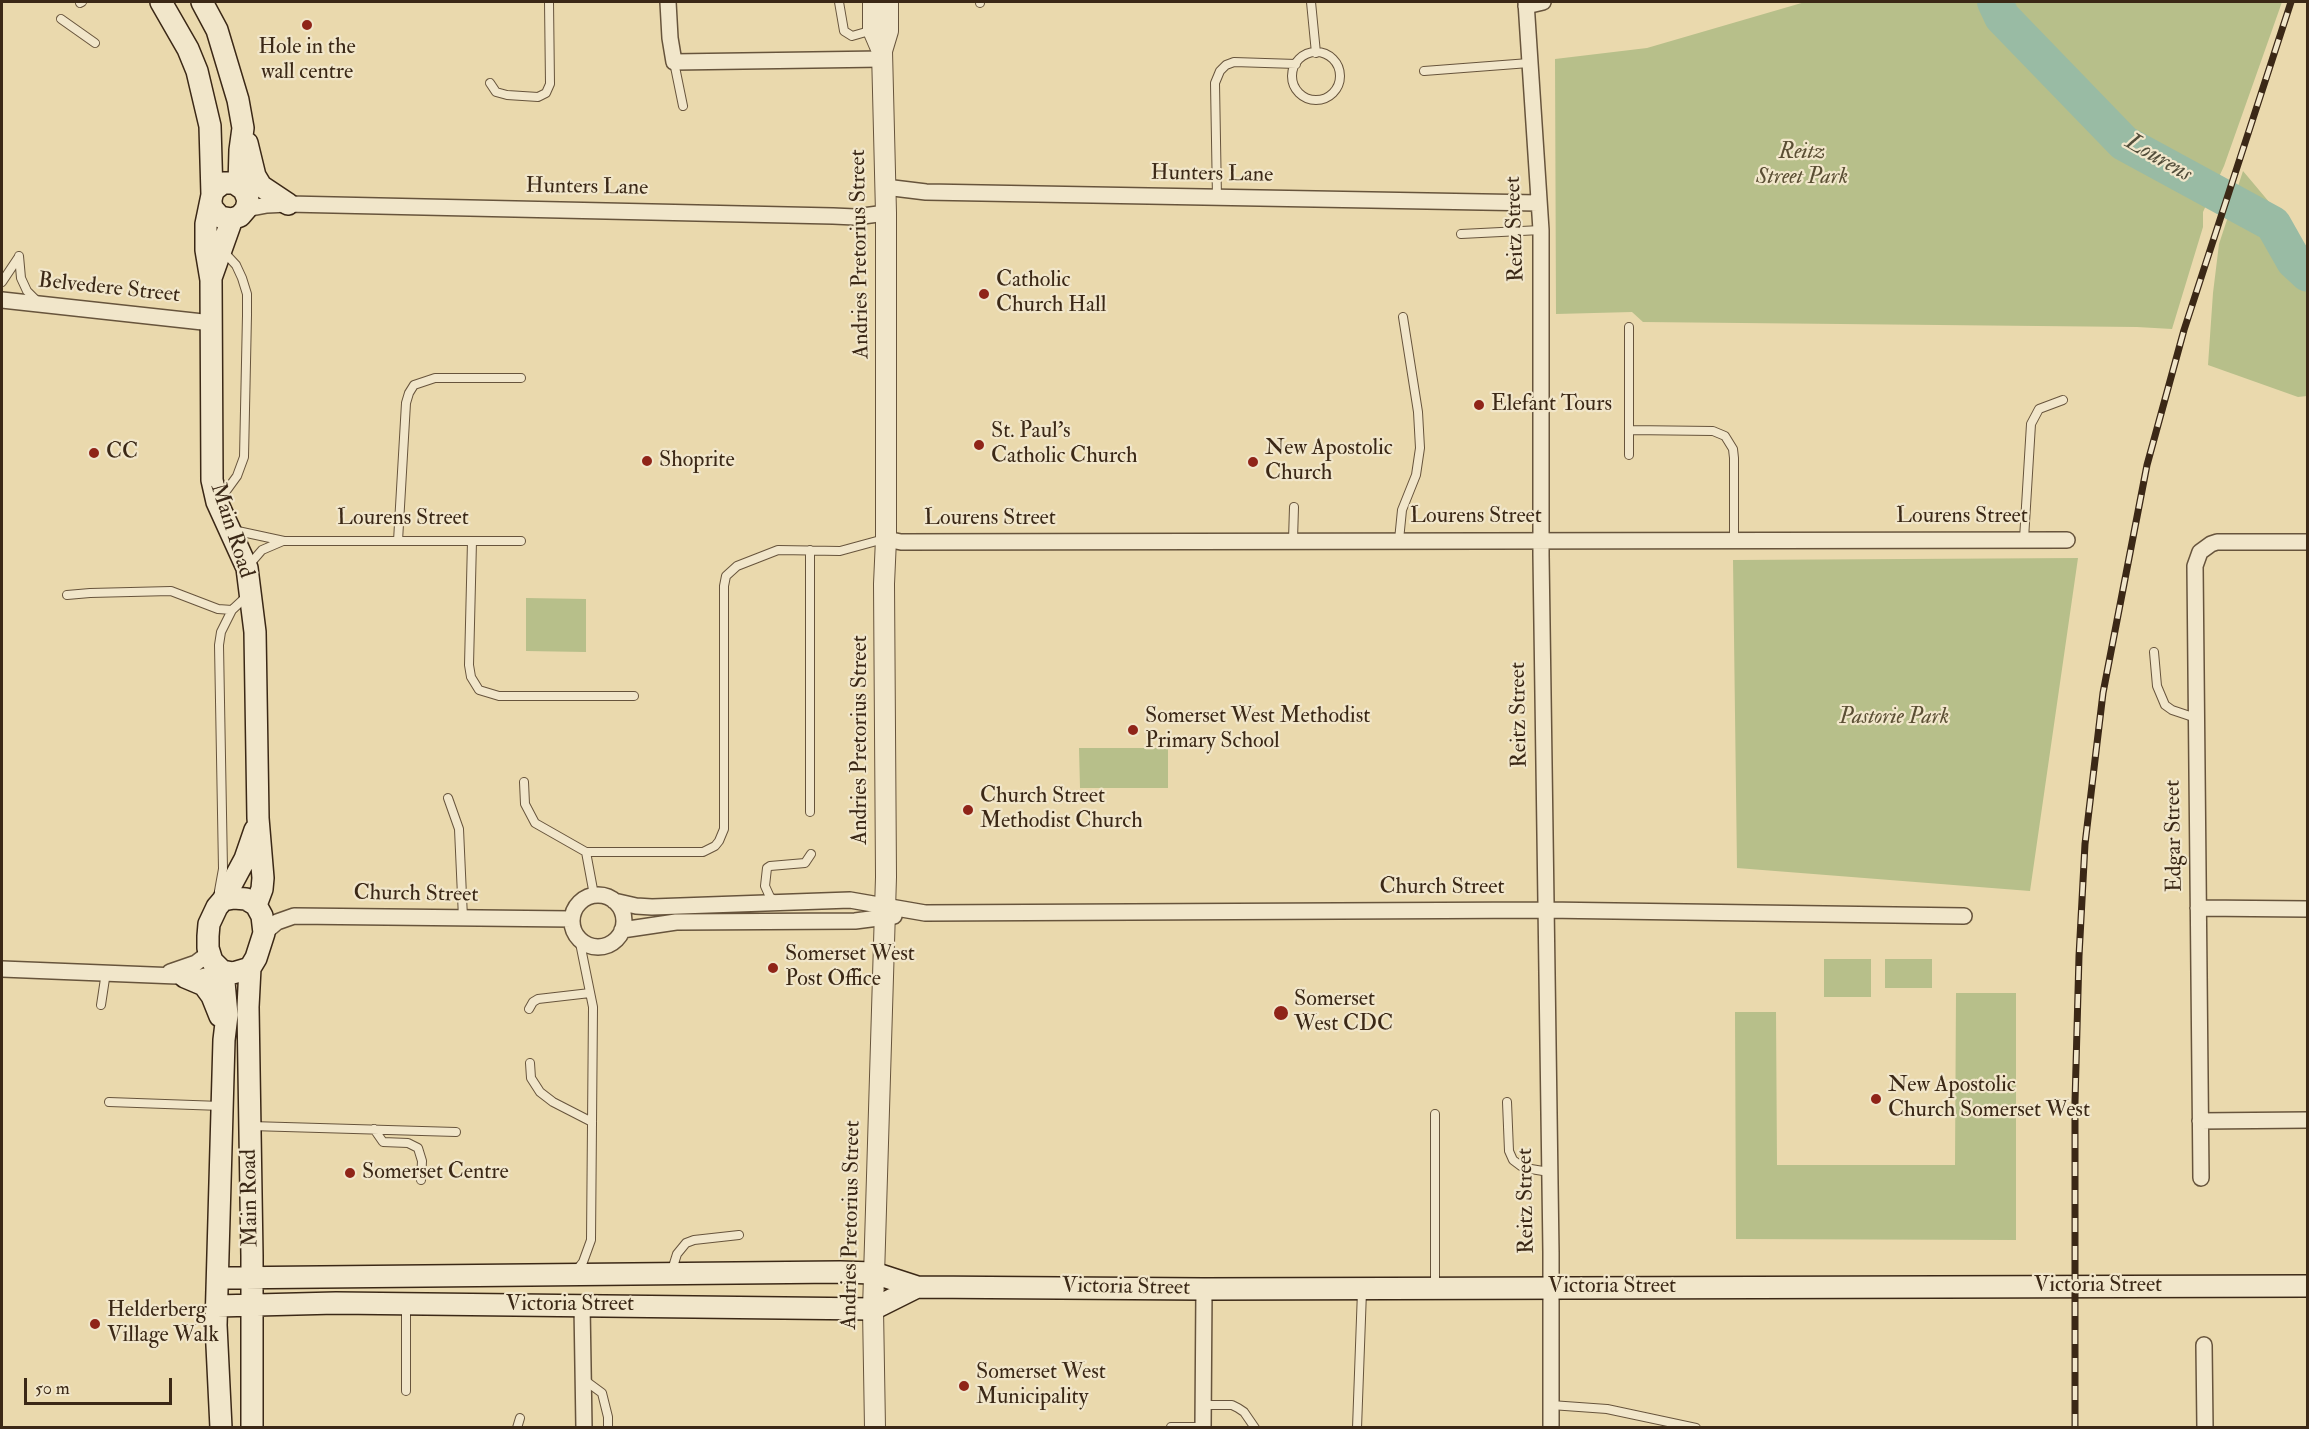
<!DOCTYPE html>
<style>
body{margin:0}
#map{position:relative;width:2309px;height:1429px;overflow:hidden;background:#ead9ad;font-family:"IM FELL Double Pica",serif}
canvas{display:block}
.frame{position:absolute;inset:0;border:3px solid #3b2816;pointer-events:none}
.scale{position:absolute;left:24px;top:1378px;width:148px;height:27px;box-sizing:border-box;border:3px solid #3b2816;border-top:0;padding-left:8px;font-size:18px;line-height:21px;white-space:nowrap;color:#3b2816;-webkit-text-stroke:4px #f1e6ca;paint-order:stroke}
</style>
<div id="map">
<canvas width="2309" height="1429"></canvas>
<div class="frame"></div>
<div class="scale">50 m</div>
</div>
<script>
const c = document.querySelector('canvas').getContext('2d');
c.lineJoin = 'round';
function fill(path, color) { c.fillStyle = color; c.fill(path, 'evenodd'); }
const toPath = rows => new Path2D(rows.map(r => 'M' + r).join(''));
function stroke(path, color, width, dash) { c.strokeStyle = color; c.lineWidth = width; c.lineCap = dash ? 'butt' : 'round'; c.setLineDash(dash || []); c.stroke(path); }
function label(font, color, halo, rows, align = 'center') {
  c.font = font + ' "IM FELL Double Pica",serif'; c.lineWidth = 4.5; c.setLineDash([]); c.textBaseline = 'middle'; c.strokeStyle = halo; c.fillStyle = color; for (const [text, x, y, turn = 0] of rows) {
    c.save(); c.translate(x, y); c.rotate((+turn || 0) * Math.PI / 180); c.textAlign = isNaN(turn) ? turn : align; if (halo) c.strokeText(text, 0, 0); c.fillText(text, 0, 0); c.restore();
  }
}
fill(toPath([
 [1805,2,2282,2,2224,166,2203,212,2203,227,2172,329,2137,327,1643,322,1632,312,1556,314,1555,59,1647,48],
 [2243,171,2307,247,2307,396,2298,397,2208,365,2213,293,2219,244],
 [2078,558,2030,891,1737,868,1733,560],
 [526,598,586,599,586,652,526,651],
 [1079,748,1168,748,1168,788,1080,788],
 [1824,959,1871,959,1871,997,1824,997],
 [1885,959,1932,959,1932,988,1885,988],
 [1956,993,2016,993,2016,1240,1736,1239,1735,1012,1776,1012,1777,1165,1955,1165]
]), '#b7bf8a');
stroke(toPath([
 [1995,2,2002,17,2124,143,2273,224,2294,261,2308,274]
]), '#99bba4', 36);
const service = toPath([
 [839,2,844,31,852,36,873,30],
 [1311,2,1316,53],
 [80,3,82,2],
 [980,3,980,2],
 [61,19,95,43],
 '1292 76a24 24 0 1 1 48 0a24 24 0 1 1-48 0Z',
 [674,62,683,106],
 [1424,71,1529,63],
 [490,83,496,92,507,95,538,97,546,93,550,84,549,2],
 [1217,198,1215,83,1220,71,1226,65,1234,62,1296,64],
 [1461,234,1541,230],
 [19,256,21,278,27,291,38,302],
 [2,282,18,258],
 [1629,327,1629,430,1713,431,1725,436,1733,449,1734,458,1734,539],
 [1629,455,1629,430],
 [221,498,237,476,244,457,247,315,247,294,242,278,236,265,223,251],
 [233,530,284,541,521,541],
 [2024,539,2031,424,2039,409,2063,400],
 [1293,540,1294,507],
 [1399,540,1402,510,1416,475,1420,448,1418,412,1403,317],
 [398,541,406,403,409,393,414,385,435,378,521,378],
 [472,541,469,665,471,677,479,690,499,696,634,696],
 [810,550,810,812],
 [249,565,262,550,283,541],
 [67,595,90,593,171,591,218,609,232,610],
 [2154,652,2157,686,2165,705,2172,710,2196,718],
 [524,782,525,804,535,823,586,852,703,852,715,846,719,841,724,829,724,586,726,576,737,566,778,550,840,551,884,539],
 [448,798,459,829,463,918],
 [586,852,594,895],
 [219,891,223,869,219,645,221,632,232,610,248,595],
 [776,901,770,897,765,886,767,868,770,866,805,863,811,854],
 [101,1005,106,972],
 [529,1009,533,1002,538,999,590,993],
 [530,1063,531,1078,540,1092,553,1102,592,1122],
 [109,1102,221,1106],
 [1507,1102,1509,1151,1513,1160,1521,1166,1531,1169,1549,1172],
 [251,1126,456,1132],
 [374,1129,383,1142,408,1143,418,1148,422,1161,421,1180],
 [672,1270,677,1254,686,1243,694,1240,739,1235],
 [576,1271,583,1262,591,1240,593,1007,579,938],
 [1435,1286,1435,1114],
 [583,1379,602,1393,608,1417,608,1428],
 [406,1391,406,1306],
 [1203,1405,1232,1405,1238,1408,1244,1412,1255,1428],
 [1551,1405,1607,1409,1696,1428],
 [1171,1427,1203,1427],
 [517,1428,520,1418],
 [1357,1428,1362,1291]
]);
const minor = toPath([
 [668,2,670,38,674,62,882,59],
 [1526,2,1541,230,1541,555,1551,1252,1551,1428],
 [1526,6,1543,2],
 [885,187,926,192,1538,203],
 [246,209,267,205,288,204,833,216,855,217,886,213],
 [2,300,212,323],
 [886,539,901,542,2067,540],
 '572 921a26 26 0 1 1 52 0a26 26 0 1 1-52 0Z',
 [614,901,636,906,652,907,850,900,925,913,1545,910,1964,916],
 [2198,908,2308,909],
 [622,930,676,922,855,921,894,916],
 [264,933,277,922,294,916,572,919],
 [2,969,202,977,222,971],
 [170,972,196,963,204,957,208,948],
 [2200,1121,2308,1120],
 [2201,1178,2195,566,2200,552,2211,544,2217,542,2308,542],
 [582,1305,584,1428],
 [2204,1345,2205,1428],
 [1203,1428,1204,1289]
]);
const tertiary = toPath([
 [873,2,873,30,882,51],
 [875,1428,873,1309,886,877,884,584,886,539,886,213,882,51,888,31,888,2]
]);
const secondary = toPath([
 [161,2,188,49,197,71,210,126,212,195],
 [202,2,217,30,238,100,243,128,240,150,239,185],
 [247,143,255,176,261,186,288,204],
 [211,202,212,208,220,217,232,219,240,216,246,209,248,200,244,190,234,183,223,183,214,190,212,195,206,224,206,250,211,280,212,480,217,502,247,568,255,632,258,818,263,878,262,889,256,905],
 [211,278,232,219],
 [234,898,246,899,256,905,262,916,264,933,256,958,250,968,233,973,222,971,212,961,208,948,208,936,209,924,217,907,223,900,234,898],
 [223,900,245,859,255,830],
 [250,968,248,1007,252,1256,252,1428],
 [185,977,204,985,212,996,220,1016],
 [218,1278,840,1272,874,1273,917,1287,1204,1289,2308,1286],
 [217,1306,336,1303,873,1309,917,1287],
 [221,1428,216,1325,224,1040,227,1015,223,971]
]);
stroke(service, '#67543c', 10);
stroke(minor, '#67543c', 18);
stroke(tertiary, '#67543c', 22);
stroke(secondary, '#3b2816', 24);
stroke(service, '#f1e6ca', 8);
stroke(minor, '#f1e6ca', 15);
stroke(tertiary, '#f1e6ca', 20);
stroke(secondary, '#f1e6ca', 21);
const rail = toPath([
 [2075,1428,2075,1102,2079,956,2085,844,2103,693,2147,465,2184,330,2291,2]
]);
stroke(rail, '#3b2816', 7);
stroke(rail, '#f1e6ca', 4.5, [14]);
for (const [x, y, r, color] of [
 [307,25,6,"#8f2418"],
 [984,294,6,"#8f2418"],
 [1479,405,6,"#8f2418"],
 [979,445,6,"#8f2418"],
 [94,453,6,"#8f2418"],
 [647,461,6,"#8f2418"],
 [1253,462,6,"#8f2418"],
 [1133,730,6,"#8f2418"],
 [968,810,6,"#8f2418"],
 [773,968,6,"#8f2418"],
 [1281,1013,8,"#8f2418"],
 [1876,1099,6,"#8f2418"],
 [350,1173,6,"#8f2418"],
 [95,1324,6,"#8f2418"],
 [964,1386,6,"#8f2418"]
]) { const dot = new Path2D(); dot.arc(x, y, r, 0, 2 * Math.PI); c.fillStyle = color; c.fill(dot); stroke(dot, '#f1e6ca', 2); }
label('22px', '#3b2816', '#f1e6ca', [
 ["Hole in the",307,48,"center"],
 ["wall centre",307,73,"center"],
 ["Catholic",996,281],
 ["Church Hall",996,306],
 ["Elefant Tours",1491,405],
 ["St. Paul's",991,432],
 ["Catholic Church",991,457],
 ["New Apostolic",1265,449],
 ["Church",1265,474],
 ["CC",106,453],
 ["Shoprite",659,461],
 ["Somerset West Methodist",1145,717],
 ["Primary School",1145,742],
 ["Church Street",980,797],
 ["Methodist Church",980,822],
 ["Somerset West",785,955],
 ["Post Office",785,980],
 ["Somerset",1294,1000],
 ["West CDC",1294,1025],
 ["New Apostolic",1888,1086],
 ["Church Somerset West",1888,1111],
 ["Somerset Centre",362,1173],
 ["Helderberg",107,1311],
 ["Village Walk",107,1336],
 ["Somerset West",976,1373],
 ["Municipality",976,1398]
], 'left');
label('italic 22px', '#5a4e33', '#f1e6ca', [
 ["Reitz",1802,153],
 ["Street Park",1802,178],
 ["Pastorie Park",1894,718]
]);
label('22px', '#3b2816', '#f1e6ca', [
 ["Hunters Lane",1212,175,1],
 ["Hunters Lane",587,188,1],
 ["Reitz Street",1516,229,-92],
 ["Andries Pretorius Street",861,254,-91],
 ["Belvedere Street",109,289,6],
 ["Lourens Street",1476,517],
 ["Lourens Street",1962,517],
 ["Lourens Street",403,519],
 ["Lourens Street",990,519],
 ["Main Road",231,531,72],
 ["Reitz Street",1520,715,-91],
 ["Andries Pretorius Street",861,740,-90],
 ["Edgar Street",2175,836,-91],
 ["Church Street",1442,888],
 ["Church Street",416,895,1],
 ["Main Road",251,1198,-91],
 ["Reitz Street",1527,1201,-91],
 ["Andries Pretorius Street",852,1225,-89],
 ["Victoria Street",2098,1286],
 ["Victoria Street",1612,1287],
 ["Victoria Street",1126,1288,1],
 ["Victoria Street",570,1305]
]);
label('italic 24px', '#524d3a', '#f1e6ca', [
 ["Lourens",2158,159,30]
]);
</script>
